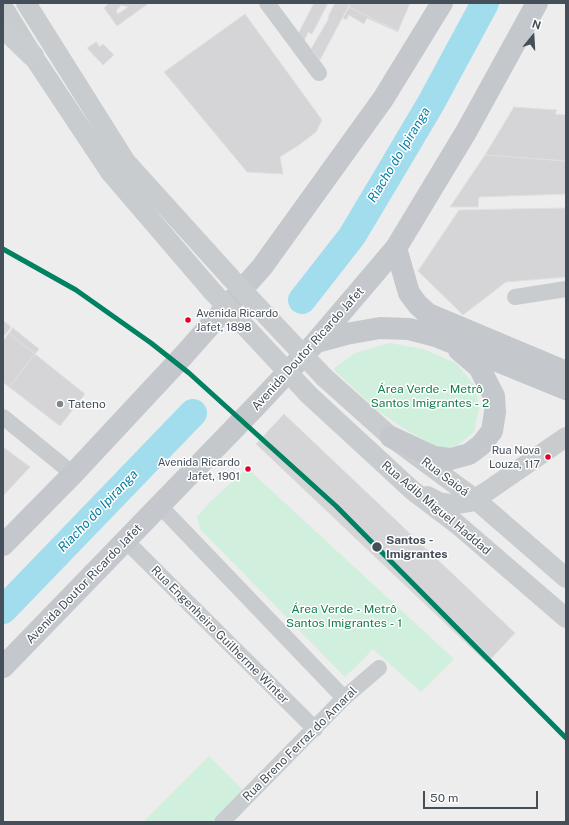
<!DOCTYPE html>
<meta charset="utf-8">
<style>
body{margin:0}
#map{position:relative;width:569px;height:825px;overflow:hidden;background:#eeeded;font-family:"Public Sans",sans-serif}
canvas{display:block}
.frame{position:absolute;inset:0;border:4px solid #444f5a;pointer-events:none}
.north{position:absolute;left:513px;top:16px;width:40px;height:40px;-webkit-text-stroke:3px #fff;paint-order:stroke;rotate:18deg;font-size:11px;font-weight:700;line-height:16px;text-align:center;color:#444f5a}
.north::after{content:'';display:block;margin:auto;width:14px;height:18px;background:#444f5a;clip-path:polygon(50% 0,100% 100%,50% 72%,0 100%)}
.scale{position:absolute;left:423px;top:791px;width:115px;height:18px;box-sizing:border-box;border:2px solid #444f5a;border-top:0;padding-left:5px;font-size:12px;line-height:14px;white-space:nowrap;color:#444f5a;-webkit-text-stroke:3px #fff;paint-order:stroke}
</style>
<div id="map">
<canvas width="569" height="825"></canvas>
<div class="frame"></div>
<div class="north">N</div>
<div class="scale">50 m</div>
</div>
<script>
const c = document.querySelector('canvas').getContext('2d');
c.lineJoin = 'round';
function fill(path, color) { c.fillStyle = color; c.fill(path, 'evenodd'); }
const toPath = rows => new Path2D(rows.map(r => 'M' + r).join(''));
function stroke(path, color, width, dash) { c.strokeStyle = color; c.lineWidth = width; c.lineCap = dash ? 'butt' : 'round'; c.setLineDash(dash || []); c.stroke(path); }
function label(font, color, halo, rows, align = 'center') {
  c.font = font + ' "Public Sans",sans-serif'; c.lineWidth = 3; c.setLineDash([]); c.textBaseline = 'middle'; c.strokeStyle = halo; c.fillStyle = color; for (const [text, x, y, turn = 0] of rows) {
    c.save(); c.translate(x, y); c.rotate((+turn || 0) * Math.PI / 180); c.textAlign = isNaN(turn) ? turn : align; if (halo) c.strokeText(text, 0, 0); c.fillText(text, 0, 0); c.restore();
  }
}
fill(toPath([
 [390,343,423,349,456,363,475,386,479,408,474,432,457,446,439,448,408,431,378,411,333,369,355,353],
 [247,468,454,659,421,692,373,649,345,677,200,529,197,517,209,503],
 [209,756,244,791,212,822,143,822]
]), '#d0efdc');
stroke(toPath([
 [302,300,352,236,389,174,431,103,485,3],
 [3,610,193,413]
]), '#a2ddee', 28);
const building = toPath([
 [109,3,149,3,117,26,104,8,109,3],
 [121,5,128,7,118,14,116,11,121,5],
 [314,3,328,3,312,34,308,32,304,41,298,34,314,3],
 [335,3,350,3,320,60,311,49,329,18,328,17,335,3],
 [350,3,410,3,398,31,349,7,350,3],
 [349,7,398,31,398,32,367,18,364,24,349,15,346,20,343,18,349,7],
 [245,14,322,120,316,132,299,145,280,157,283,174,247,172,164,72,245,14],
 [96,42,100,47,103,44,114,55,103,65,87,48,96,42],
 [514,107,557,110,555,114,566,115,566,161,485,155,514,107],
 [485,155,566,161,566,194,479,197,478,207,450,207,485,155],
 [566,208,566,277,506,282,463,315,418,271,459,210,566,208],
 [3,320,11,327,5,335,3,334,3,320],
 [13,328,39,349,35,354,9,333,13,328],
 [9,333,35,354,9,387,3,382,3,341,9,333],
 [35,354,85,394,60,426,9,387,35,354],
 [284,414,515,633,487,663,256,444,284,414],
 [3,447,30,467,3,496,3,447]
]);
fill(building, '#d5d5d7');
stroke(building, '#dfdfe0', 1);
stroke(toPath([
 [267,3,319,73],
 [515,297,566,289],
 [3,417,73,474],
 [160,506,344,698],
 [126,541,315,729],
 [222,822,344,698,379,668]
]), '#c9ccce', 16);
stroke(toPath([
 [26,3,126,162,230,277],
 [3,7,33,56,110,172,212,291],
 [324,377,391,437,475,499,566,578],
 [309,395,412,490,458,525,566,618],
 [427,496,439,502,451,504,458,504,470,502,489,490,566,437]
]), '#c9ccce', 20);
stroke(toPath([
 [3,27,33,56]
]), '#c9cdd0', 22);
stroke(toPath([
 [396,248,409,293,418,305,428,314,566,372],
 [316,342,346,334,380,328,409,329,436,336,566,389],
 [391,437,434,457,451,459,469,454,481,445,492,431,495,412,494,396,479,367,459,350],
 [3,545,73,474,183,356,262,267,383,99,442,3],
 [3,667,255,407,316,342,396,248,466,132,537,3]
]), '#c4c8cc', 22);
stroke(toPath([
 [230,277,324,377],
 [212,291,309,395]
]), '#c9ccce', 20);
stroke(toPath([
 [3,249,76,290,151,343,189,373,336,506,566,738]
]), '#008162', 5);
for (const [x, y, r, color] of [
 [188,320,3.5,"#e4002b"],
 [60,404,4,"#80868d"],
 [548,457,3.5,"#e4002b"],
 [248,469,3.5,"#e4002b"],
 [377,547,5.5,"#444f5a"]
]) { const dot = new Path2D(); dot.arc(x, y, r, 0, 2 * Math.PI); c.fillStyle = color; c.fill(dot); stroke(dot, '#fff', 1.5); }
label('11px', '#444f5a', '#fff', [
 ["Avenida Ricardo",196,314,"left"],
 ["Jafet, 1898",196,328,"left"],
 ["Rua Nova",540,451],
 ["Louza, 117",540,465],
 ["Avenida Ricardo",240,463],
 ["Jafet, 1901",240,477]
], 'right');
label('12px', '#444f5a', '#fff', [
 ["Avenida Doutor Ricardo Jafet",308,349,-48],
 ["Rua Saioá",445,477,37],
 ["Rua Adib Miguel Haddad",436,508,40],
 ["Avenida Doutor Ricardo Jafet",84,584,-46],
 ["Rua Engenheiro Guilherme Winter",220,635,45],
 ["Rua Breno Ferraz do Amaral",300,744,-45]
]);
label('12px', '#127d4a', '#fff', [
 ["Área Verde - Metrô",430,389],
 ["Santos Imigrantes - 2",430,403],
 ["Área Verde - Metrô",344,609],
 ["Santos Imigrantes - 1",344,623]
]);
label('12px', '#444f5a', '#fff', [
 ["Tateno",68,404]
], 'left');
label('bold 12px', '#444f5a', '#fff', [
 ["Santos -",386,540],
 ["Imigrantes",386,554]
], 'left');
label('italic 13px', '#077ea2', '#fff', [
 ["Riacho do Ipiranga",399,155,-59],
 ["Riacho do Ipiranga",98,511,-46]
]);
</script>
